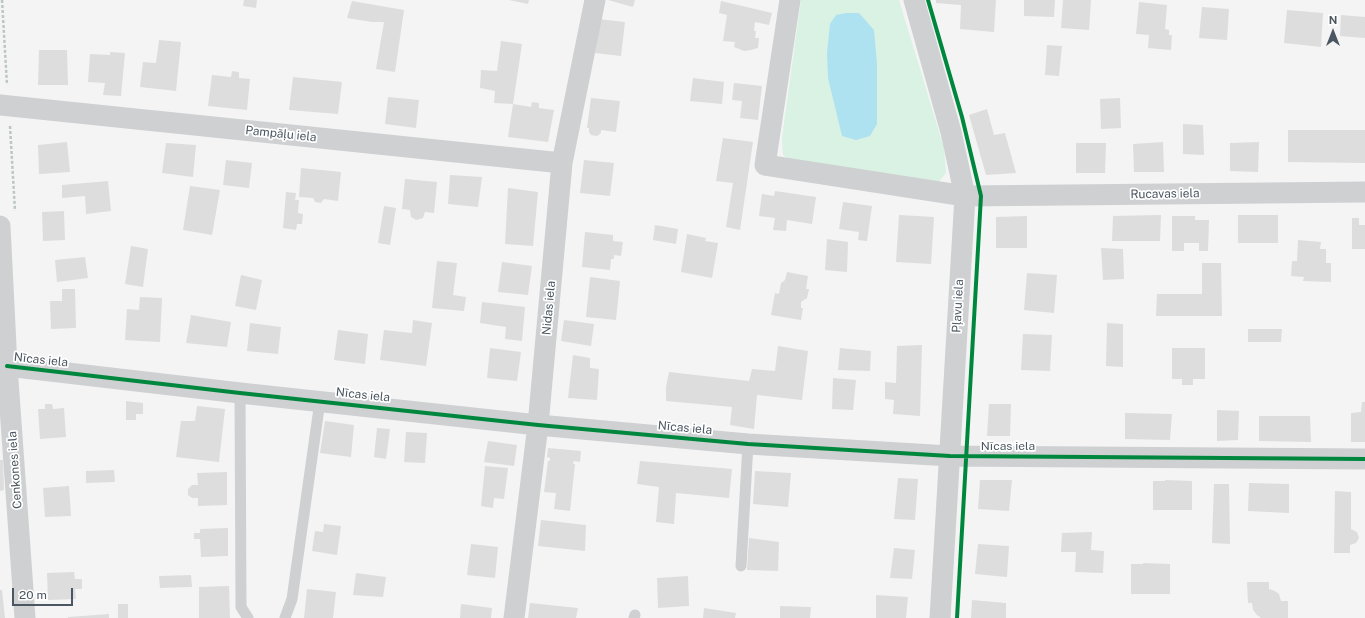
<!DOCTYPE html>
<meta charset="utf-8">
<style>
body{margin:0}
#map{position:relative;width:1365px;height:618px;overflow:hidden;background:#f4f4f4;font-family:"Public Sans",sans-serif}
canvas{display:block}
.north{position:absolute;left:1313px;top:12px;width:40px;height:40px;-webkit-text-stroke:3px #fff;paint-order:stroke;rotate:0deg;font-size:11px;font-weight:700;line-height:16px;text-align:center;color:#4a5661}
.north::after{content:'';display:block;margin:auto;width:14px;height:18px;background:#4a5661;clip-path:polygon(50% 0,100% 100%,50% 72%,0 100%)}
.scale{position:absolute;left:12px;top:588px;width:61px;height:18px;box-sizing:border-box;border:2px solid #4a5661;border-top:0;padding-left:5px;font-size:12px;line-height:14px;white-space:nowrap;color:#4a5661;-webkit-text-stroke:3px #fff;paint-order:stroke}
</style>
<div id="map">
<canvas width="1365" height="618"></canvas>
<div class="north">N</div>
<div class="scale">20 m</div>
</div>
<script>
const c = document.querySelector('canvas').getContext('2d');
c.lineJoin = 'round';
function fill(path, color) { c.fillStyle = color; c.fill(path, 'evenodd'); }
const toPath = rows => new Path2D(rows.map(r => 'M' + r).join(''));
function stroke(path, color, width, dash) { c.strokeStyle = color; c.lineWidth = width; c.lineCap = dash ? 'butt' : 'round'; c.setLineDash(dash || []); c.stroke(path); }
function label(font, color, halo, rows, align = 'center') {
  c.font = font + ' "Public Sans",sans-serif'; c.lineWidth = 3.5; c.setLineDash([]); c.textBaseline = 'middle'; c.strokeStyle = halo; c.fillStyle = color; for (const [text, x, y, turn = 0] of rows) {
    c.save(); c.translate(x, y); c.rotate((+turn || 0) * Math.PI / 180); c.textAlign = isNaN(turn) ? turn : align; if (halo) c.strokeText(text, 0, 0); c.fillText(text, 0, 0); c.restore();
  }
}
fill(toPath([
 [801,0,899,0,944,148,946,173,937,184,800,167,783,155,782,138]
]), '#d9f2e3');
fill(toPath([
 [846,13,859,13,874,30,877,64,877,124,870,136,856,140,842,136,828,78,827,53,830,24,836,15]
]), '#aee2f0');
fill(toPath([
 [244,0,257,0,256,8,243,6],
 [509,0,529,0,528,4],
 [608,0,635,0,633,7],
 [936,0,996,0,994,32,960,29,961,5,936,3],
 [1024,0,1055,0,1054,17,1024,16],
 [1063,0,1091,0,1089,30,1061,28],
 [352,1,404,10,395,72,376,69,384,22,372,22,347,18],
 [721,1,772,13,769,25,755,22,754,31,756,31,755,38,759,38,758,48,751,50,744,51,734,47,735,42,723,41,727,15,719,13],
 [1139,2,1167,5,1165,29,1169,30,1169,35,1172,35,1171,50,1148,48,1149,35,1136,34],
 [1202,7,1229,9,1227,40,1199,38],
 [1287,10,1323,13,1321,47,1284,43],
 [1341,15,1365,17,1365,38,1340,36],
 [598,19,625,22,621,56,595,53],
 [159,40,181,42,176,91,140,87,143,62,156,63],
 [501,41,522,44,513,104,531,107,532,102,539,103,539,108,554,110,548,142,508,137,513,104,494,103,495,91,480,88,481,70,497,71],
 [1047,45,1062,46,1059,76,1045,75],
 [39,50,67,50,68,85,38,85],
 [110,52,125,53,121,96,103,95,105,83,88,82,90,54,110,55],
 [232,71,239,72,239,78,250,79,247,110,208,106,212,75,231,77],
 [293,77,342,82,338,114,289,110],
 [693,78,724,82,722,104,690,101],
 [734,83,762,86,758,120,740,118,742,101,732,100],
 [388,97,419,100,416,128,385,124],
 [591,98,620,101,616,132,601,130,601,133,597,136,591,135,589,132,589,128,587,128],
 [1120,98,1121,128,1101,129,1100,99],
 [987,109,994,135,1005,133,1016,173,986,175,969,115],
 [1183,124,1203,125,1204,155,1183,154],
 [1288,130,1365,130,1365,163,1288,162],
 [723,138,753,142,740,230,726,227,733,183,716,181],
 [67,142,70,172,39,174,38,145],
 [1163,142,1164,172,1134,172,1133,144],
 [1259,142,1258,172,1230,171,1230,143],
 [166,143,196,145,193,177,162,173],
 [1076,143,1106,143,1105,173,1076,173],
 [226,160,252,163,249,188,223,185],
 [584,160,614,163,610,196,580,193],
 [301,168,341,172,338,201,324,199,321,203,315,202,313,198,299,197],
 [450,175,482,177,478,207,448,204],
 [405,179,437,182,434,213,425,212,423,218,416,220,411,217,410,210,402,209],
 [108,181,111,211,86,214,85,196,62,198,62,185],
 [190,186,220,190,212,235,183,230],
 [508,188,538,192,533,246,505,244],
 [775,191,816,197,812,224,787,220,786,231,773,230,775,218,759,216,762,194,774,196],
 [286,192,296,193,295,200,299,200,298,213,303,214,302,224,297,224,296,230,283,228],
 [843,202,872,206,867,241,858,240,859,232,839,229],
 [384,206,396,208,390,245,378,243],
 [64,211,65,240,43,241,42,212],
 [899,215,934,217,931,264,896,262],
 [1161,215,1160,241,1112,241,1113,216],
 [1238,215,1278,215,1278,243,1238,243],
 [1027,216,1027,248,996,248,996,217],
 [1172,216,1195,216,1195,220,1209,220,1208,251,1199,251,1199,243,1184,243,1184,251,1172,251],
 [1352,218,1359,218,1359,225,1365,225,1365,249,1352,249],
 [655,225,678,229,676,244,653,240],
 [585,232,613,235,613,241,623,242,621,256,614,255,614,259,611,259,610,270,582,267],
 [687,234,706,238,705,241,718,243,712,278,681,272],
 [827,239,848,242,847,272,825,270],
 [1298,240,1321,242,1320,249,1326,249,1326,263,1331,263,1331,282,1303,281,1304,277,1291,276,1292,261,1297,261],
 [131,246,148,249,143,287,125,284],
 [1101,248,1123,249,1124,279,1103,280],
 [85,257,88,278,57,282,55,260],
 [437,261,457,263,453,295,466,297,464,311,432,308],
 [502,262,532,266,528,295,498,292],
 [1202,263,1221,263,1222,316,1156,316,1157,294,1202,294],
 [787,272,808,276,806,289,809,289,807,298,801,302,801,308,803,308,801,320,771,315,775,293,779,294,781,283,785,280],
 [1027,273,1057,275,1054,313,1024,310],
 [241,275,262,280,256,310,235,306],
 [590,277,620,281,616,320,586,317],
 [62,289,75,289,76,328,51,329,50,301,62,301],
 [140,297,162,298,160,342,125,340,127,309,139,310],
 [482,302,525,307,522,341,505,339,506,327,480,323],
 [191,315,231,322,227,347,186,343],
 [413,320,432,323,426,366,380,360,384,330,412,333],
 [564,320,594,324,591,346,561,341],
 [250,323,281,327,278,354,247,351],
 [1107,323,1123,324,1123,367,1106,366],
 [1248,329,1282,329,1281,342,1248,342],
 [338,330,368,334,365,364,334,360],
 [1023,334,1052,335,1050,371,1021,370],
 [922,345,920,416,893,414,894,400,885,399,885,382,896,383,897,346],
 [778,346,808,351,802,400,757,395,754,429,730,425,732,407,666,401,666,387,669,372,749,381,752,369,775,371],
 [490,348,521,352,517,381,487,378],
 [840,348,871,351,870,371,838,370],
 [1172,348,1205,348,1205,379,1193,379,1193,385,1182,385,1182,379,1172,379],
 [573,355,590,358,590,368,599,369,597,400,568,398],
 [833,378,856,380,853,410,832,409],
 [126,401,143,403,143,414,136,414,136,420,126,420],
 [1362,402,1365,402,1365,442,1351,442,1351,413,1361,412],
 [45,404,52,404,53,409,64,408,66,437,40,439,38,409,45,409],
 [989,404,1011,404,1010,436,987,436],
 [197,406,225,409,219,462,176,457,181,421,195,421],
 [1217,410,1239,411,1238,440,1217,441],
 [1125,413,1172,414,1170,440,1125,439],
 [1259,416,1310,416,1311,442,1259,441],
 [325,421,354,425,351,457,320,453],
 [377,428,390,429,386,459,374,457],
 [406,432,427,433,425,463,404,462],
 [488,441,517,445,514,466,484,462],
 [548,448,581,451,580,462,574,461,573,464,575,464,570,511,554,509,556,493,544,492,548,461,550,461,550,458,547,457],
 [0,460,3,460,4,490,0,491],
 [640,461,732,469,729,498,676,493,674,524,656,522,659,487,637,484],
 [485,466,508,468,504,499,494,498,493,508,481,506],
 [114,470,115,482,86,483,86,471],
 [755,471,791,473,788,507,753,504],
 [227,472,227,505,198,506,198,498,192,498,188,495,188,489,192,485,198,485,197,473],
 [898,478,918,479,915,520,894,519],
 [980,480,1012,480,1009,511,978,509],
 [1165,480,1192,481,1192,510,1153,510,1153,481,1165,481],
 [1249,483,1289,484,1289,513,1248,511],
 [1214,484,1229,484,1230,544,1212,543],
 [69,486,71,516,45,517,43,488],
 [1335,491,1351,492,1351,529,1357,532,1359,538,1356,543,1350,545,1350,553,1334,553],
 [541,520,586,525,585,551,538,546],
 [324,524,341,526,337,555,312,551,315,531,323,532],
 [228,528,228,556,201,557,200,539,194,539,194,533,200,533,200,529],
 [1092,532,1091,550,1104,551,1103,573,1075,572,1076,552,1061,552,1062,533],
 [749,538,779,542,778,571,747,570],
 [471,544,498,547,495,578,467,575],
 [978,544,1009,546,1007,577,975,574],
 [894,548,915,550,912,579,890,578],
 [1143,563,1170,564,1170,594,1131,594,1131,564,1143,564],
 [74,572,75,579,82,579,82,589,75,589,76,599,48,600,47,573],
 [356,573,386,577,383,597,353,595],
 [191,575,192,587,160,588,159,576],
 [688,576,689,606,658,608,657,578],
 [1247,582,1269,582,1269,589,1275,591,1279,594,1281,601,1288,601,1288,618,1261,618,1257,615,1253,610,1252,603,1248,603],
 [229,586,230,618,199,618,199,587],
 [307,589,336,592,333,618,304,618],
 [0,590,2,590,5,618,0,618],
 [876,595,908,597,906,618,876,618],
 [972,600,1006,603,1006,618,971,618],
 [530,603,578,608,576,618,528,618],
 [118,604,128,604,128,618,118,618],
 [461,604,492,608,491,618,460,618],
 [780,606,811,607,810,618,780,618],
 [704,608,736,613,735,618,703,618],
 [109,614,109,618,68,618,68,617]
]), '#ddddde');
stroke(toPath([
 [2,0,7,85],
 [10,126,15,211]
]), '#bcc7c4', 2.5, [3, 2]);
stroke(toPath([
 [240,393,241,607,248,618],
 [741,566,748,444],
 [285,618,292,599,320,401],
 [634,618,635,615]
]), '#ced0d2', 11);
stroke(toPath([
 [790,0,765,165,965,196,1365,192],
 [914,0,951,132,965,196,940,618],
 [0,105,562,163],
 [0,226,7,366,25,618],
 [7,366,240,393,538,425,748,444,950,456,1365,459],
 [514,618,538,425,562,163,595,0]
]), '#ced0d2', 21);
stroke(toPath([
 [928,0,962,117,981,196,957,618],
 [7,366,240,393,538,425,748,444,950,456,1365,459]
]), '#00873e', 4);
label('12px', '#4a5661', '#fff', [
 ["Pampāļu iela",281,134,6],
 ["Rucavas iela",1165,194,-1],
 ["Pļavu iela",958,306,-87],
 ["Nidas iela",549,308,-85],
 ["Nīcas iela",41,360,6],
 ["Nīcas iela",363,395,6],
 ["Nīcas iela",685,428,5],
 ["Nīcas iela",1008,446],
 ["Cenkones iela",15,470,-94]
]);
</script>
